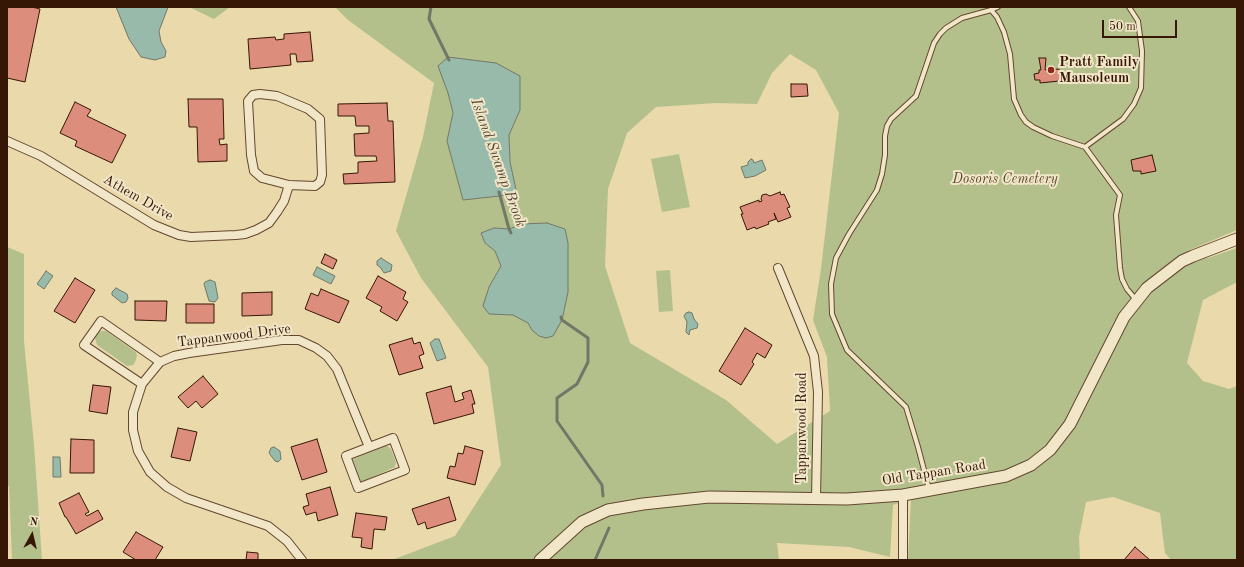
<!DOCTYPE html>
<style>
body{margin:0}
#map{position:relative;width:1244px;height:567px;overflow:hidden;background:#ead9aa;font-family:"Old Standard TT",serif}
canvas{display:block}
.frame{position:absolute;inset:0;border:8px solid #361605;pointer-events:none}
.north{position:absolute;left:12px;top:515px;width:40px;height:40px;-webkit-text-stroke:3px #f1e6c8;paint-order:stroke;rotate:8deg;font-size:11px;font-weight:700;line-height:16px;text-align:center;color:#361605}
.north::after{content:'';display:block;margin:auto;width:14px;height:18px;background:#361605;clip-path:polygon(50% 0,100% 100%,50% 72%,0 100%)}
.scale{position:absolute;left:1102px;top:20px;width:75px;height:18px;box-sizing:border-box;border:2px solid #361605;border-top:0;padding-left:5px;font-size:12px;line-height:14px;white-space:nowrap;color:#361605;-webkit-text-stroke:3px #f1e6c8;paint-order:stroke}
</style>
<div id="map">
<canvas width="1244" height="567"></canvas>
<div class="frame"></div>
<div class="north">N</div>
<div class="scale">50 m</div>
</div>
<script>
const c = document.querySelector('canvas').getContext('2d');
c.lineJoin = 'round';
function fill(path, color) { c.fillStyle = color; c.fill(path, 'evenodd'); }
const toPath = rows => new Path2D(rows.map(r => 'M' + r).join(''));
function stroke(path, color, width, dash) { c.strokeStyle = color; c.lineWidth = width; c.lineCap = dash ? 'butt' : 'round'; c.setLineDash(dash || []); c.stroke(path); }
function label(font, color, halo, rows, align = 'center') {
  c.font = font + ' "Old Standard TT",serif'; c.lineWidth = 4; c.setLineDash([]); c.textBaseline = 'middle'; c.strokeStyle = halo; c.fillStyle = color; for (const [text, x, y, turn = 0] of rows) {
    c.save(); c.translate(x, y); c.rotate((+turn || 0) * Math.PI / 180); c.textAlign = isNaN(turn) ? turn : align; if (halo) c.strokeText(text, 0, 0); c.fillText(text, 0, 0); c.restore();
  }
}
fill(toPath([
 [189,7,230,7,214,19],
 [335,7,1237,7,1237,230,1187,251,1208,258,1237,248,1237,282,1203,300,1187,363,1203,381,1229,389,1237,386,1237,560,1171,560,1165,553,1160,513,1113,497,1086,502,1079,537,1080,560,908,560,911,499,893,505,890,557,849,547,777,543,779,560,392,560,455,536,501,465,488,367,421,278,396,231,423,137,434,83,348,20],
 [790,54,816,70,839,113,821,269,813,320,827,357,830,411,777,444,726,400,630,343,605,266,608,189,627,133,656,107,716,103,757,104,772,73],
 [448,93,520,110,509,135,510,162,517,194,463,200,447,141,453,113],
 [547,223,565,229,568,292,532,330,528,323,513,315,489,314,489,287,501,266,495,251,485,243,481,233,494,228,509,229,522,224],
 [679,154,690,207,662,212,651,159],
 [7,247,24,254,24,341,34,445,42,560,12,560,9,486,7,486],
 [670,270,673,311,659,312,656,271],
 [102,331,106,331,136,352,137,356,135,362,133,365,127,366,97,345,95,338,99,332],
 [385,446,387,446,391,449,396,462,395,467,364,481,360,481,352,463,353,459]
]), '#b3c08b');
const water = toPath([
 [116,7,168,7,159,31,161,42,166,51,165,57,155,60,141,57,129,39,116,7],
 [448,57,496,63,520,76,520,110,509,135,510,162,517,194,463,200,447,141,453,113,448,93,438,66,448,57],
 [751,159,753,160,754,163,762,160,766,170,755,176,745,178,741,167,748,165,748,162,751,159],
 [547,223,565,229,568,243,568,292,562,320,553,336,546,338,539,336,532,330,528,323,513,315,489,314,483,306,489,287,501,266,495,251,485,243,481,233,494,228,509,229,522,224,547,223],
 [381,258,392,265,391,271,384,273,380,267,377,265,377,261,381,258],
 [317,267,335,276,331,284,313,275,317,267],
 [46,271,53,276,44,289,37,284,46,271],
 [210,280,215,282,218,298,215,302,209,301,204,284,205,282,210,280],
 [116,288,127,294,128,298,126,302,122,303,112,295,112,292,116,288],
 [689,312,692,313,694,319,698,324,697,328,690,330,689,335,686,332,687,322,684,316,686,313,689,312],
 [435,339,439,339,446,358,437,361,430,343,435,339],
 [274,447,280,451,281,459,278,462,275,461,269,453,271,448,274,447],
 [53,457,60,457,61,477,53,477,53,457]
]);
fill(water, '#98baaa');
stroke(water, '#717868', 1);
stroke(toPath([
 [431,7,429,19,449,60],
 [499,192,509,229,511,233],
 [561,317,562,320,588,338,588,362,577,384,557,398,557,421,602,485,603,496],
 [595,560,609,528]
]), '#717868', 3);
const building = toPath([
 [7,7,32,7,40,9,25,82,7,78,7,7],
 [310,32,313,61,297,62,296,54,290,54,291,65,250,69,248,39,275,37,276,40,284,39,284,34,310,32],
 [1039,58,1046,58,1045,70,1058,69,1063,72,1063,77,1061,80,1059,80,1059,81,1040,83,1040,80,1035,80,1034,74,1039,73,1039,70,1041,70,1039,58],
 [791,84,807,84,808,96,791,97,791,84],
 [188,99,223,99,224,139,219,139,220,145,227,144,227,161,198,162,197,127,189,127,188,99],
 [75,102,91,110,87,116,126,135,112,163,75,146,77,141,60,133,75,102],
 [387,103,388,121,393,121,395,182,344,184,343,174,358,173,358,162,377,161,376,156,355,156,354,134,369,133,369,126,356,126,355,116,338,116,338,104,387,103],
 [1152,155,1156,171,1141,174,1141,171,1133,171,1131,160,1152,155],
 [780,192,781,195,784,194,790,207,787,208,791,217,778,222,774,213,776,219,768,222,769,224,756,229,755,227,747,230,741,214,743,214,740,207,759,200,759,202,762,201,761,199,762,195,766,194,770,196,780,192],
 [325,254,337,260,333,269,321,263,325,254],
 [378,276,406,292,403,299,408,302,397,321,380,311,382,307,366,298,378,276],
 [75,278,95,290,75,323,54,311,75,278],
 [321,289,349,301,339,323,305,309,311,293,318,296,321,289],
 [272,292,272,315,242,316,242,293,272,292],
 [135,301,167,301,166,321,135,320,135,301],
 [186,304,214,304,214,323,186,323,186,304],
 [745,328,772,345,765,358,757,353,752,362,754,364,741,385,719,371,745,328],
 [412,338,414,344,420,342,424,354,419,356,423,368,399,375,389,345,412,338],
 [203,376,218,394,202,408,196,401,188,408,178,397,203,376],
 [93,385,111,387,107,414,89,411,93,385],
 [451,386,455,402,464,399,462,393,471,390,475,404,472,404,474,413,434,424,426,393,451,386],
 [178,428,197,432,190,461,171,457,178,428],
 [71,439,94,440,94,473,70,473,71,439],
 [317,439,327,472,302,480,291,447,317,439],
 [465,446,483,451,475,485,447,478,450,466,455,467,458,453,463,454,465,446],
 [330,487,338,515,318,521,316,512,306,515,303,507,309,505,306,494,330,487],
 [79,493,89,512,85,514,87,516,98,510,103,519,76,534,66,517,65,517,59,503,79,493],
 [449,497,456,520,427,529,425,522,418,525,412,509,449,497],
 [356,513,387,517,385,530,374,529,372,549,361,547,362,538,352,537,356,513],
 [136,532,163,547,155,560,136,560,123,552,136,532],
 [1135,547,1150,560,1124,560,1135,547],
 [247,552,258,553,258,560,246,560,247,552]
]);
fill(building, '#dc8d7c');
stroke(building, '#361605', 1);
const service = toPath([
 [998,7,991,10,997,17,1004,32,1010,54,1014,99,1021,115,1026,122,1033,127,1052,136,1085,147,1120,195,1116,215,1120,268,1122,279,1127,289,1137,301],
 [1085,147,1123,119,1134,104,1141,88,1142,51,1138,21,1129,7],
 [929,489,918,447,906,407,847,350,832,314,831,284,836,258,849,234,877,190,882,174,885,155,885,136,887,126,891,119,916,96,934,43,940,34,946,28,962,18,991,10]
]);
const minor = toPath([
 [260,94,277,96,308,109,320,119,322,175,320,182,315,186,289,185,262,178,254,171,251,155,248,101,253,95,260,94],
 [7,141,41,156,154,225,179,235,191,237,236,235,245,234,256,230,269,223,277,212,284,201,289,185],
 [778,268,814,356,818,392,816,499],
 [142,384,84,345,101,321,160,362],
 [393,438,405,470,358,488,346,456,393,438],
 [903,495,903,560],
 [302,560,287,541,268,526,186,498,167,487,150,472,138,451,133,430,133,412,142,384,160,362,174,356,189,353,282,340,299,340,316,348,327,356,337,369,369,447]
]);
const tertiary = toPath([
 [540,560,582,522,608,510,643,504,709,497,847,499,903,495,1006,476,1031,465,1050,450,1070,424,1124,317,1147,288,1182,261,1193,256,1237,239]
]);
stroke(service, '#63472e', 6);
stroke(minor, '#63472e', 10);
stroke(tertiary, '#63472e', 13);
stroke(service, '#f1e6c8', 4);
stroke(minor, '#f1e6c8', 8);
stroke(tertiary, '#f1e6c8', 11);
for (const [x, y, r, color] of [
 [1051,70,4,"#8f2418"]
]) { const dot = new Path2D(); dot.arc(x, y, r, 0, 2 * Math.PI); c.fillStyle = color; c.fill(dot); stroke(dot, '#f1e6c8', 1.5); }
label('bold 14px', '#361605', '#f1e6c8', [
 ["Pratt Family",1059,62],
 ["Mausoleum",1059,78]
], 'left');
label('italic 14px', '#5c492d', '#f1e6c8', [
 ["Dosoris Cemetery",1005,179]
]);
label('14px', '#361605', '#f1e6c8', [
 ["Athem Drive",138,198,30],
 ["Tappanwood Drive",234,336,-7],
 ["Tappanwood Road",802,428,-90],
 ["Old Tappan Road",934,473,-9]
]);
label('italic 15px', '#534737', '#f1e6c8', [
 ["Island Swamp Brook",498,163,70]
]);
</script>
